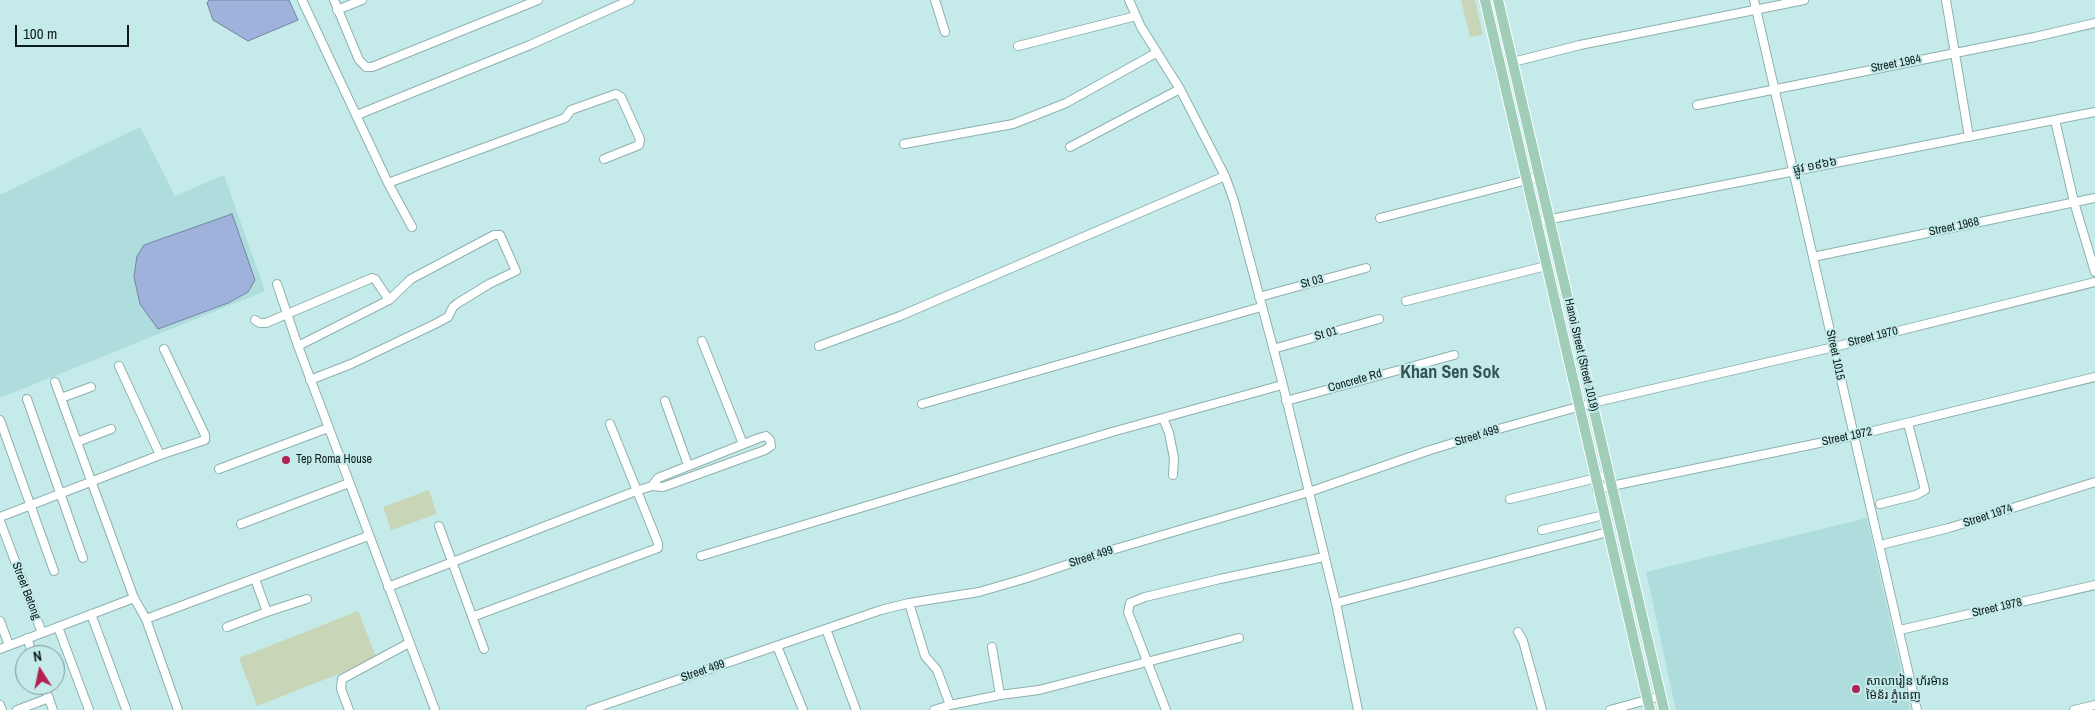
<!DOCTYPE html>
<meta charset="utf-8">
<style>
body{margin:0}
#map{position:relative;width:2095px;height:710px;overflow:hidden;background:#c5eaea;font-family:"Archivo Narrow",sans-serif}
canvas{display:block}
.north{position:absolute;left:15px;top:645px;width:50px;height:50px;box-sizing:border-box;background:#c5eaea;border:1px solid #7b9797;border-radius:50%;rotate:350deg;font-size:14px;font-weight:700;line-height:20px;text-align:center;color:#0d1b1b}
.north::after{content:'';display:block;margin:auto;width:18px;height:22px;background:#b22250;clip-path:polygon(50% 0,100% 100%,50% 72%,0 100%)}
.scale{position:absolute;left:15px;top:25px;width:114px;height:22px;box-sizing:border-box;border:2px solid #0d1b1b;border-top:0;padding-left:6px;font-size:15px;line-height:18px;white-space:nowrap;color:#0d1b1b;-webkit-text-stroke:4px #c5eaea;paint-order:stroke}
</style>
<div id="map">
<canvas width="2095" height="710"></canvas>
<div class="north">N</div>
<div class="scale">100 m</div>
</div>
<script>
const c = document.querySelector('canvas').getContext('2d');
c.lineJoin = 'round';
function fill(path, color) { c.fillStyle = color; c.fill(path, 'evenodd'); }
const toPath = rows => new Path2D(rows.map(r => 'M' + r).join(''));
function stroke(path, color, width, dash) { c.strokeStyle = color; c.lineWidth = width; c.lineCap = dash ? 'butt' : 'round'; c.setLineDash(dash || []); c.stroke(path); }
function label(font, color, halo, rows, align = 'center') {
  c.font = font + ' "Archivo Narrow","Noto Sans Khmer",sans-serif'; c.lineWidth = 4; c.setLineDash([]); c.textBaseline = 'middle'; c.strokeStyle = halo; c.fillStyle = color; for (const [text, x, y, turn = 0] of rows) {
    c.save(); c.translate(x, y); c.rotate((+turn || 0) * Math.PI / 180); c.textAlign = isNaN(turn) ? turn : align; if (halo) c.strokeText(text, 0, 0); c.fillText(text, 0, 0); c.restore();
  }
}
fill(toPath([
 [140,127,175,196,224,175,265,291,0,398,0,195],
 [1867,518,1910,710,1676,710,1646,572]
]), '#afdcdc');
fill(toPath([
 [1461,0,1475,0,1483,35,1470,37],
 [429,490,437,514,391,530,383,507],
 [358,611,377,659,257,706,239,658]
]), '#c8d6b7');
const water = toPath([
 [209,0,289,0,298,20,248,41,213,20,207,3,209,0],
 [232,214,255,280,248,292,228,303,158,329,140,304,134,277,137,256,144,245,232,214]
]);
fill(water, '#9eb2db');
stroke(water, '#7285a1', 1);
const minor = toPath([
 [302,0,388,183,412,227],
 [334,0,359,60,366,67,372,67,538,0],
 [935,0,945,32],
 [1129,0,1141,27,1180,89,1225,176,1234,201,1282,381,1336,603,1358,710],
 [1754,0,1917,710],
 [1946,0,1969,137],
 [337,10,362,0],
 [1018,46,1136,16],
 [1513,62,1580,45,1804,0],
 [1697,105,2035,37,2095,23],
 [357,115,530,45,630,0],
 [2055,120,2074,202,2095,272],
 [904,144,1013,124,1066,103,1156,53],
 [1070,147,1180,89],
 [388,183,565,118,571,110,616,94,621,97,640,139,639,145,604,159],
 [1380,218,1539,177],
 [1536,222,2095,112],
 [1813,257,2095,198],
 [277,284,298,346,435,710],
 [1259,297,1366,268],
 [1406,301,1546,266],
 [255,320,260,323,266,323,372,278,375,279,389,300],
 [702,341,743,444],
 [298,346,389,300,411,279,494,235,500,235,516,271,489,284,458,303,453,307,448,317,435,324,351,364,310,380],
 [819,346,900,316,1225,176],
 [1273,349,1379,319],
 [119,366,160,455],
 [55,382,134,598,146,619,178,710],
 [61,398,91,387],
 [27,399,83,558],
 [665,401,688,465],
 [1286,401,1454,355],
 [922,404,1261,307],
 [1163,418,1169,433,1174,458,1173,475],
 [0,420,54,571],
 [77,442,111,429],
 [219,469,328,428],
 [1597,489,1853,436,2095,377],
 [1510,499,1609,475],
 [1880,504,1916,495,1925,490,1908,423],
 [0,517,160,455,205,440,205,435,164,349],
 [0,521,42,633],
 [241,524,349,483],
 [439,526,484,649],
 [1542,530,1604,515],
 [1880,545,1949,528,2095,482],
 [701,556,1112,432,1282,385],
 [388,587,636,491,652,486,663,487,765,450,771,446,770,440,766,436,759,438,658,478,652,486],
 [909,603,925,656,937,670,950,705],
 [1336,603,1608,532],
 [267,612,307,599],
 [91,614,126,709],
 [472,617,658,548,658,543,610,424],
 [146,619,368,536],
 [0,621,9,645],
 [58,627,89,710],
 [227,627,267,612,255,579],
 [826,629,856,710],
 [1900,630,2095,585],
 [1518,632,1523,641,1542,710],
 [27,638,33,655],
 [777,646,803,710],
 [992,647,1000,695],
 [0,649,134,598],
 [44,685,53,710],
 [0,705,2,710],
 [17,710,49,698],
 [349,710,341,689,342,679,409,643],
 [590,710,881,610,909,603,979,592,1027,578,1105,552,1309,492,1427,451,1502,428,1592,403,1834,347,2095,282],
 [934,710,950,705,1000,695,1039,690,1239,638],
 [1166,710,1128,612,1130,603,1145,597,1220,579,1324,557],
 [1610,710,1661,696],
 [2074,710,2095,705]
]);
const major = toPath([
 [1485,0,1650,710],
 [1498,0,1664,710]
]);
stroke(minor, '#8db0b0', 10);
stroke(major, '#fff', 12);
stroke(minor, '#fff', 8);
stroke(major, '#a0cdb7', 10);
for (const [x, y, r, color] of [
 [286,460,5,"#b22250"],
 [1856,689,5,"#b22250"]
]) { const dot = new Path2D(); dot.arc(x, y, r, 0, 2 * Math.PI); c.fillStyle = color; c.fill(dot); stroke(dot, '#c5eaea', 2); }
label('12px', '#0d1b1b', '#c5eaea', [
 ["Street 1964",1896,64,-11],
 ["ផ្លូវ ១៩៦៦",1815,166,-11],
 ["Street 1968",1954,227,-12],
 ["St 03",1312,282,-15],
 ["St 01",1326,334,-16],
 ["Street 1970",1873,337,-14],
 ["Hanoi Street (Street 1019)",1581,355,77],
 ["Street 1015",1835,355,78],
 ["Concrete Rd",1355,381,-16],
 ["Street 499",1477,436,-17],
 ["Street 1972",1847,437,-12],
 ["Street 1974",1988,516,-18],
 ["Street 499",1091,557,-18],
 ["Street Betong",26,591,69],
 ["Street 1978",1997,608,-13],
 ["Street 499",703,671,-19]
]);
label('12px', '#0d1b1b', '#c5eaea', [
 ["Tep Roma House",296,460],
 ["សាលារៀន ហ័រម៉ាន",1866,682],
 ["ម៉ៃន័រ ភ្នំពេញ",1866,696]
], 'left');
label('bold 18px', '#335354', '#c5eaea', [
 ["Khan Sen Sok",1450,373]
]);
</script>
